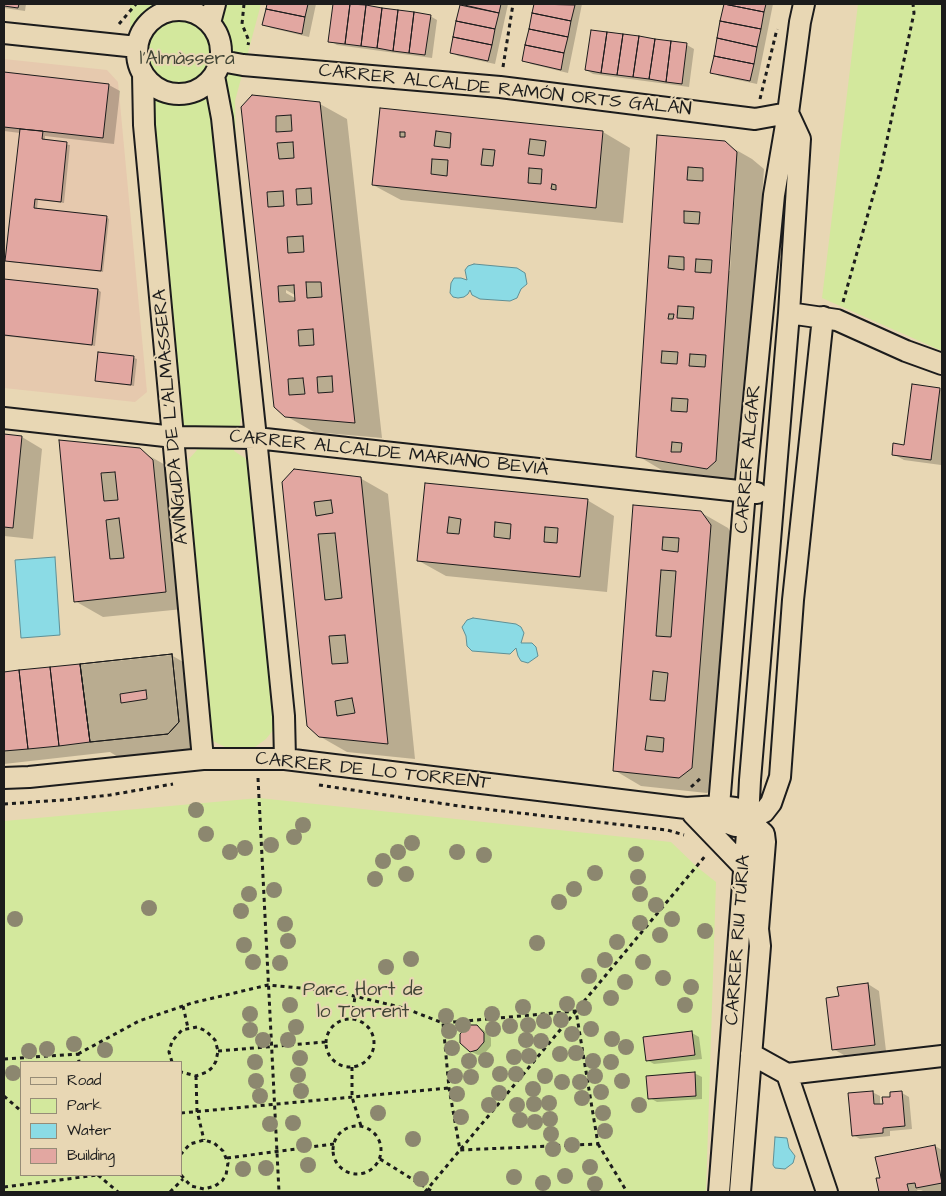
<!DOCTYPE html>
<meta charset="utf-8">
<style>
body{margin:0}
#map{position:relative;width:946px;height:1196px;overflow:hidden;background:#e8d7b4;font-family:"Architects Daughter",sans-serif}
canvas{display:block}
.frame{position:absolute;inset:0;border:5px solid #1c1c1c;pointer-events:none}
.legend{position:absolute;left:20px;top:1061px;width:162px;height:115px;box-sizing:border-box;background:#e8d7b4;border:1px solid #968c77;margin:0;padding:6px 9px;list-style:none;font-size:15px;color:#1c1c1c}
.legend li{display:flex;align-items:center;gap:10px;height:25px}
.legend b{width:25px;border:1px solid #968c77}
</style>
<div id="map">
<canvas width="946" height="1196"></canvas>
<div class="frame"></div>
<ul class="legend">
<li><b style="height:6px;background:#e8d7b4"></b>Road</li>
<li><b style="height:14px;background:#d3e89d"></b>Park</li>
<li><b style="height:14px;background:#8bdbe5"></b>Water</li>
<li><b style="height:14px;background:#e2a7a1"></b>Building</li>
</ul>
</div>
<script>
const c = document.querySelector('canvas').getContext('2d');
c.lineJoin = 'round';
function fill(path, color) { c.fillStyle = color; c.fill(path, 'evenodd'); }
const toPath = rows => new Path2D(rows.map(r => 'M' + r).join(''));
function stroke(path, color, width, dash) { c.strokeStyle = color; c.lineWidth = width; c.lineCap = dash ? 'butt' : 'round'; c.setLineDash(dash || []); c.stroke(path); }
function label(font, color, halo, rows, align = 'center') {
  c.font = font + ' "Architects Daughter",sans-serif'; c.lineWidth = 4; c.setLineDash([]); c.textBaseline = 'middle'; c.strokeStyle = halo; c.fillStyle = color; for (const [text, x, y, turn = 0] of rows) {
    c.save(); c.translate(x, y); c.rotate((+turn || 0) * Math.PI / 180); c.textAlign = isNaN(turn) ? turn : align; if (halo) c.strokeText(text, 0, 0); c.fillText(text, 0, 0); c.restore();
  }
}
fill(toPath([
 [4,59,107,70,118,82,147,392,135,402,4,388]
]), '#e6c9ae');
fill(toPath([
 [130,4,261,4,235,101,241,419,234,451,245,458,250,468,274,729,266,739,255,747,225,747,213,741,209,726,188,481,189,459,197,450,182,421,131,84],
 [858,4,942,4,942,351,822,298],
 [259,798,671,842,697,867,716,882,706,1192,4,1192,4,821],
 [21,1062,181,1062,181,1175,21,1175]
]), '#d3e89d');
const water = toPath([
 [474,264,517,268,525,273,527,284,521,289,517,298,510,301,480,299,472,295,470,290,468,294,464,297,458,298,453,297,450,293,451,283,454,278,461,278,467,280,465,270,468,266,474,264],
 [55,557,60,635,21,638,15,560,55,557],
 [473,618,516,624,521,627,524,633,521,643,532,643,536,647,538,656,528,663,521,661,518,656,516,648,510,654,472,651,467,646,466,636,462,627,467,620,473,618],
 [775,1137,787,1138,789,1148,795,1156,793,1163,785,1169,775,1168,773,1165,775,1137]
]);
fill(water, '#8bdbe5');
stroke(water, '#5f8f95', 1);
fill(toPath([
 [4,4,26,4,25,11,4,8],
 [269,4,316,4,309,37,271,28,264,24],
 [335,4,346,4,430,16,437,20,432,58,337,45,330,41],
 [461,4,508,4,495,64,458,56,451,52],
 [536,4,582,4,568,73,531,64,524,60],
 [725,4,773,4,757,84,719,76,712,72],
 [592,31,687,45,694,49,689,87,593,74,586,70],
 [4,73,109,85,120,91,114,144,45,136,45,141,70,145,64,203,38,200,37,209,106,217,109,219,103,272,9,262,6,260,20,133,4,131],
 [320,104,347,119,382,438,314,432,286,416,242,107],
 [286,290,295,295,295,298,286,293],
 [381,110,603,132,630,148,623,223,401,200,373,185],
 [659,137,724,143,752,159,764,169,742,476,735,484,665,472,638,456],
 [734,173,736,173,730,271,727,271],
 [4,280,98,290,101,292,95,346,4,336],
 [134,358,137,359,134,386,99,382,96,380],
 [940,389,942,391,941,465,904,460,893,454,905,446],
 [4,435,22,437,42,449,33,539,4,536],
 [60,442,139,450,167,466,193,608,103,617,75,601],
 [360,478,388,494,415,759,347,752,319,736,283,483],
 [426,485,587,500,614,516,607,592,446,576,419,561],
 [634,506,700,512,728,528,737,542,719,783,707,793,641,786,614,770],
 [171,655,199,671,195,749,118,757,110,752,4,764,4,673],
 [868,984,879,991,886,1051,844,1055,833,1049,840,997],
 [477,1026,485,1031,491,1038,491,1046,485,1053,478,1055,470,1051],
 [692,1033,699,1037,702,1059,654,1064,647,1060],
 [694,1073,702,1077,702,1099,657,1102,650,1098],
 [872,1092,880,1096,880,1105,884,1105,891,1098,902,1093,909,1097,912,1129,890,1131,890,1136,860,1139,853,1135],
 [935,1146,942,1150,942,1191,925,1192,921,1190,917,1190,918,1192,880,1192,877,1179,881,1179]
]), '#0003');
const building = toPath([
 [4,4,19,4,18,8,4,6,4,4],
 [267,4,308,4,305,17,266,9,267,4],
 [333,4,350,4,345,44,328,42,333,4],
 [350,4,366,5,361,46,345,44,350,4],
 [460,4,501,4,499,13,460,4],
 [534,4,575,5,571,21,532,13,534,4],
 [724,4,766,4,764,12,724,4],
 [724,4,764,12,761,29,720,21,724,4],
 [366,5,382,8,377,48,361,46,366,5],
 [460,5,499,13,495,29,456,21,460,5],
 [382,8,398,10,393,51,377,48,382,8],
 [266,9,305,17,302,34,262,25,266,9],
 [398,10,414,12,409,53,393,51,398,10],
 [414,12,431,15,425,55,409,53,414,12],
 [532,13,571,21,568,37,529,29,532,13],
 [456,21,495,29,492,45,453,37,456,21],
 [720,21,761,29,757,47,717,38,720,21],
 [529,29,568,37,564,53,525,45,529,29],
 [591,30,607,32,601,73,585,70,591,30],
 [607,32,623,34,617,75,601,73,607,32],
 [623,34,639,36,633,77,617,75,623,34],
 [639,36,655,39,649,79,633,77,639,36],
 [453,37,492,45,488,61,450,53,453,37],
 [717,38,757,47,754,64,714,56,717,38],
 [655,39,671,41,666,82,649,79,655,39],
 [671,41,687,43,682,84,666,82,671,41],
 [525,45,564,53,561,70,522,61,525,45],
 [714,56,754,64,750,81,710,73,714,56],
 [4,72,109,84,103,138,4,127,4,72],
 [252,95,320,102,355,423,285,417,274,407,241,107,252,95],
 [291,115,292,131,276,132,276,116,291,115],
 [293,142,294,158,279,159,277,143,293,142],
 [311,188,312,204,297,205,296,189,311,188],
 [283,191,284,206,268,207,267,192,283,191],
 [303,236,304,252,288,253,287,237,303,236],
 [306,282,321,282,322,297,307,298,306,282],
 [294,285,295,301,279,302,278,286,294,285],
 [313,329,314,345,299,346,298,330,313,329],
 [332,376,333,392,318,393,317,377,332,376],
 [303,378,305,394,289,395,288,379,303,378],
 [380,108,603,131,596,208,372,185,380,108],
 [436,131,451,133,450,148,434,146,436,131],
 [530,139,546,141,544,156,528,154,530,139],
 [483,149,495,150,493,166,481,165,483,149],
 [432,159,448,160,447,176,431,174,432,159],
 [529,168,542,169,541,184,528,183,529,168],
 [20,129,43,131,42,139,67,142,61,202,35,199,34,208,107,216,101,271,5,261,20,129],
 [400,132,405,132,405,137,400,137,400,132],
 [657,135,725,141,737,152,716,461,707,469,636,457,657,135],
 [688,167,703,168,703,181,687,180,688,167],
 [684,211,700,212,699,224,684,223,684,211],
 [669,256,684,257,684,270,668,268,669,256],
 [696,259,712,260,711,273,695,272,696,259],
 [678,306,694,307,693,319,677,318,678,306],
 [662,351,678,352,677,364,661,363,662,351],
 [690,354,706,355,705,367,689,366,690,354],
 [672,398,688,399,687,412,671,411,672,398],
 [672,442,682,443,681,452,671,452,672,442],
 [552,184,556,185,556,190,551,189,552,184],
 [4,279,98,289,92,345,4,335,4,279],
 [669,314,674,314,673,319,668,319,669,314],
 [98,352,134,356,131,385,95,381,98,352],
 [912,384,940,388,931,460,892,455,893,443,904,445,912,384],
 [4,434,22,436,13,528,4,527,4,434],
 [59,440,140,448,153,460,166,592,74,602,59,440],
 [115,472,118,500,104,501,101,473,115,472],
 [119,518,124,558,110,559,106,520,119,518],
 [294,469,361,477,388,744,319,737,307,726,282,482,294,469],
 [331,500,333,513,316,516,314,502,331,500],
 [335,533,342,598,325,600,318,534,335,533],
 [345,635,348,663,332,664,329,636,345,635],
 [352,698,355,713,337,716,335,701,352,698],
 [425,483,588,499,580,577,417,561,425,483],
 [449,517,461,519,459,534,447,533,449,517],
 [495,522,511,524,510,539,494,537,495,522],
 [545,527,558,528,557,543,544,542,545,527],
 [633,505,701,511,711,525,692,768,679,778,613,771,633,505],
 [663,537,679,538,678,552,662,550,663,537],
 [661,570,676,571,671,637,656,636,661,570],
 [653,671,668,673,665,701,650,700,653,671],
 [647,736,664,738,663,752,645,750,647,736],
 [172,654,179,722,168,734,90,742,80,664,172,654],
 [146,690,147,699,121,703,120,694,146,690],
 [172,654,179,722,168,734,90,742,80,664,172,654],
 [80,664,90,742,59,746,50,667,80,664],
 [50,667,59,746,28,749,19,670,50,667],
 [19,670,28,749,4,751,4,672,19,670],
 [868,983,875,1045,832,1050,826,998,839,996,837,987,868,983],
 [469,1025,477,1025,484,1033,484,1042,477,1050,470,1052,460,1043,460,1034,469,1025],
 [692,1031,695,1055,646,1061,643,1037,692,1031],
 [695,1072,696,1096,648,1099,646,1076,695,1072],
 [873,1091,874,1104,883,1104,882,1097,890,1097,890,1092,902,1091,905,1126,883,1128,883,1133,852,1136,848,1093,873,1091],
 [935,1145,942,1183,916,1188,915,1183,907,1184,909,1192,879,1192,876,1178,880,1178,875,1157,935,1145]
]);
fill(building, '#e2a7a1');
stroke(building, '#1c1c1c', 1);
const minor = toPath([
 '137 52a42 42 0 1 1 84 0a42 42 0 1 1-84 0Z',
 [210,23,215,4],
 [4,33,137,47],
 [221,61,243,65,500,87,755,119,788,113,774,195,745,491,719,806],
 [143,74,144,125,203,759],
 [214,76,222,118,256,438,284,716,285,759],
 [789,313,837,320,906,351,942,364],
 [4,418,174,437,256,438,757,493],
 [4,778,29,777,203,759,285,759,686,808,719,806,735,808,764,834,765,842,758,929,760,946,740,1192],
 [693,810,735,826,764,812,771,803,780,777,793,600,823,317],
 [693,814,744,867],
 [751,1054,787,1074,827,1192],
 [787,1074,942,1056],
 [719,1192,748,820,750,780,789,313,800,139,788,113,800,22,804,4]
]);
stroke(minor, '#1c1c1c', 24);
stroke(toPath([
 [244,4,242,24,249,41,248,45],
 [119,24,136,4],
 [503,67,513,4],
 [760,99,777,29],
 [843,302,881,168,914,13,913,4],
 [258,778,279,1192],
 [319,785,459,806,667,830,684,835],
 [691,787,701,778],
 [4,804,64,800,110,795,173,784],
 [183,1006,188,1028],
 [352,1018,355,996],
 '326 1043a24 24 0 1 1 48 0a24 24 0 1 1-48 0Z',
 [218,1051,325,1042],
 [78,1054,139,1021,192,1003,268,985,333,991,404,1008,443,1023,449,1088,460,1150,598,1144,576,1011,443,1023],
 [4,1059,78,1054,79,1062],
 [172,1062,169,1052,172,1041,182,1030,197,1027,206,1031,215,1040,218,1051,216,1061,213,1067,207,1072,196,1076,181,1072],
 [352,1067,352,1097,361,1126],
 [196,1076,197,1111,204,1140],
 [4,1096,21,1111],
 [181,1113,449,1088],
 '333 1150a24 24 0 1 1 48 0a24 24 0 1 1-48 0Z',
 [598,1144,627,1192],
 [227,1158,334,1144],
 [380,1159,433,1192],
 [98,1175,118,1192],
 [181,1175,191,1186,204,1189,215,1186,222,1181,226,1175,228,1163,223,1151,214,1143,204,1140,190,1144,181,1154],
 [4,1187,98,1175],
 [170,1192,183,1179],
 [425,1192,706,855]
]), '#1c1c1c', 3, [4, 4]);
stroke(minor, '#e8d7b4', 20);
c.fillStyle = '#8c876f';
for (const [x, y] of [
 [196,810],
 [303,825],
 [206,834],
 [294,837],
 [412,843],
 [271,845],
 [245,848],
 [230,852],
 [398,852],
 [457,852],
 [636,854],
 [484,855],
 [383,861],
 [595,873],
 [406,874],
 [638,877],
 [375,879],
 [574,889],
 [274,890],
 [249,894],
 [640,894],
 [559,902],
 [656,905],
 [149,908],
 [241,911],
 [15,919],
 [672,919],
 [640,923],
 [285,924],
 [705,931],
 [660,935],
 [288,941],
 [617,942],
 [537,943],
 [244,945],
 [411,959],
 [605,960],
 [253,962],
 [643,962],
 [280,963],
 [386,967],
 [589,976],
 [663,978],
 [625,982],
 [691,987],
 [611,998],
 [567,1004],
 [290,1005],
 [685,1005],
 [523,1007],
 [584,1008],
 [250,1014],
 [492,1014],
 [446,1016],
 [561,1020],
 [544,1021],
 [463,1025],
 [528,1025],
 [510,1026],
 [296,1027],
 [493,1029],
 [591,1029],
 [250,1030],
 [449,1031],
 [572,1034],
 [612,1039],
 [263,1040],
 [288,1040],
 [526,1040],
 [541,1041],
 [74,1044],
 [626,1047],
 [452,1048],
 [47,1049],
 [105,1050],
 [29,1051],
 [576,1053],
 [560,1054],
 [529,1056],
 [514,1057],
 [300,1058],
 [486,1060],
 [469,1061],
 [593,1061],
 [255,1062],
 [611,1062],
 [13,1073],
 [500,1074],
 [516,1074],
 [298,1075],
 [455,1076],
 [545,1076],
 [595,1076],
 [471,1077],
 [256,1081],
 [622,1081],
 [562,1082],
 [580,1082],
 [533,1089],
 [301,1091],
 [601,1092],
 [499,1093],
 [457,1094],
 [260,1096],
 [582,1098],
 [549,1103],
 [534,1104],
 [489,1105],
 [517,1105],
 [639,1105],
 [378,1113],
 [603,1113],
 [461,1117],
 [550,1119],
 [520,1120],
 [535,1122],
 [293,1123],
 [270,1124],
 [605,1131],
 [551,1134],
 [413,1139],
 [304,1145],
 [572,1145],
 [553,1149],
 [308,1165],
 [590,1167],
 [266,1168],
 [243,1169],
 [565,1176],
 [514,1177],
 [421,1179],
 [543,1183],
 [595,1184]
]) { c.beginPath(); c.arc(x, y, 8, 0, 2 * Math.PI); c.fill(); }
label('19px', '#414536', '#e8d7b4', [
 ["l'Almàssera",187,60],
 ["Parc Hort de",363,991],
 ["lo Torrent",363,1013]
]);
label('19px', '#1c1c1c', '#e8d7b4', [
 ["CARRER ALCALDE RAMÓN ORTS GALÁN",505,91,6],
 ["AVINGUDA DE L'ALMÀSSERA",172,417,-95],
 ["CARRER ALCALDE MARIANO BEVIÀ",389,454,6],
 ["CARRER ALGAR",749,459,-85],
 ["CARRER DE LO TORRENT",373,772,6],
 ["CARRER RIU TÚRIA",739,940,-86]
]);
</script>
